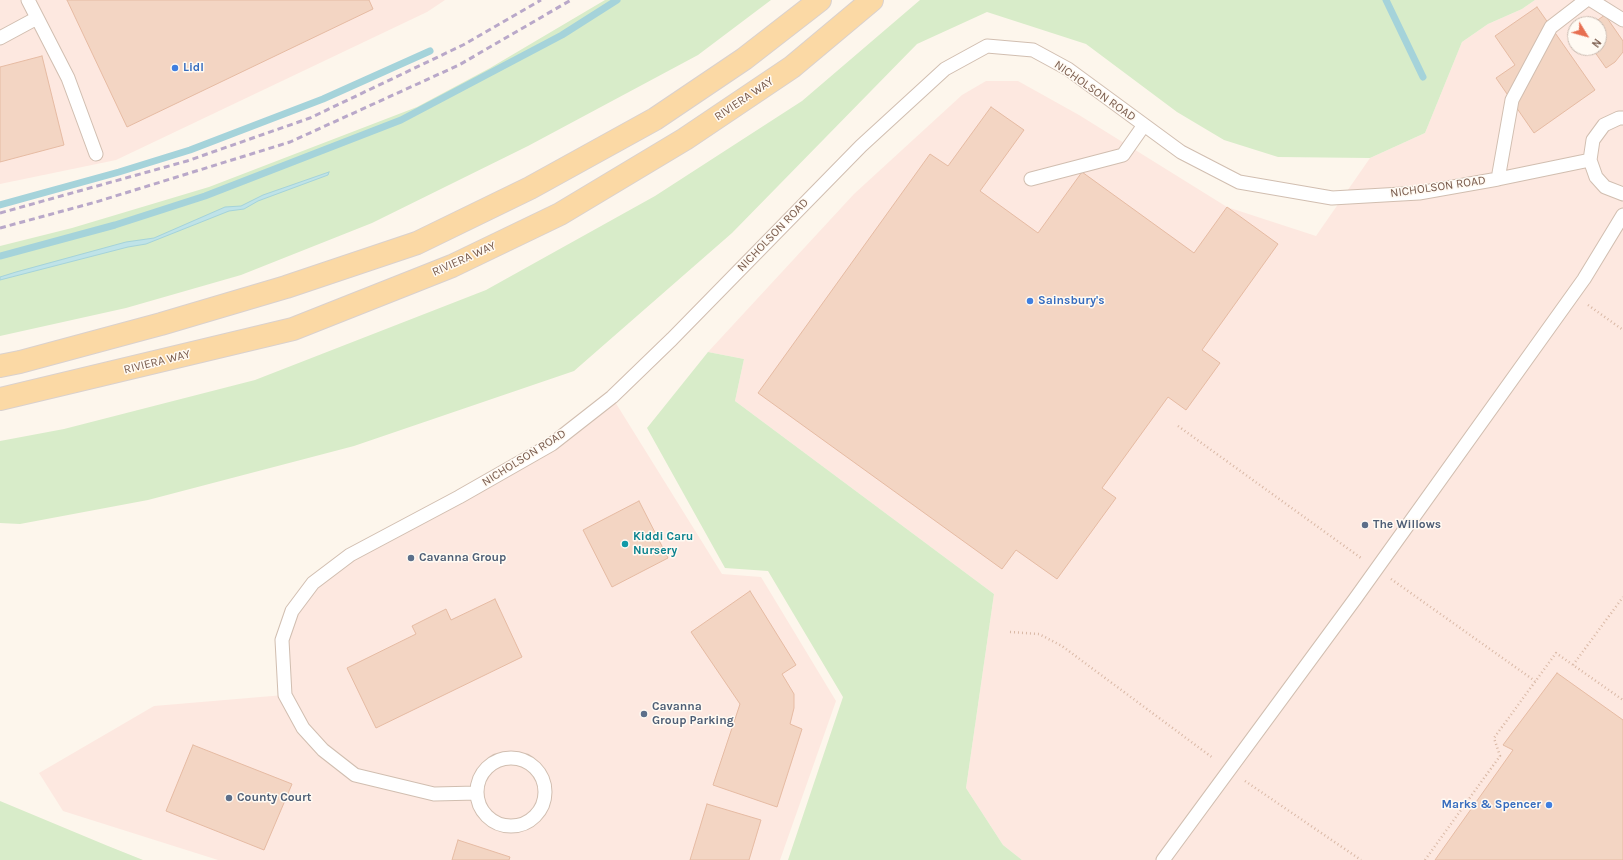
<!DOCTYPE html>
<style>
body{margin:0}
#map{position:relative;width:1623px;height:860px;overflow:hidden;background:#fdf6ec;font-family:Karla,sans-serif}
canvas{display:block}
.north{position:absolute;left:1567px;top:16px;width:40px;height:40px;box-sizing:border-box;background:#fffaf3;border:1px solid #cabbb1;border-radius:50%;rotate:127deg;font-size:11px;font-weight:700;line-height:16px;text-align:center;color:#7a5c4d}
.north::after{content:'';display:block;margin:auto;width:14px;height:18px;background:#e76f51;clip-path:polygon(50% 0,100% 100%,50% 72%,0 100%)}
</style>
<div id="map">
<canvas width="1623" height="860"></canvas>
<div class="north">N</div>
</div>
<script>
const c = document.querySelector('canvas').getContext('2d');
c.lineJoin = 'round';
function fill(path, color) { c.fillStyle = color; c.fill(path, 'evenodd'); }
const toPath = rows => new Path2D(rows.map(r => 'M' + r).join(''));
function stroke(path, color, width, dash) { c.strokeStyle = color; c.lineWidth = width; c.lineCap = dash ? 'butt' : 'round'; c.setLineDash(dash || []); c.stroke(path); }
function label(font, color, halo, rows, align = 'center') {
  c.font = font + ' Karla,sans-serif'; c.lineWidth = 3; c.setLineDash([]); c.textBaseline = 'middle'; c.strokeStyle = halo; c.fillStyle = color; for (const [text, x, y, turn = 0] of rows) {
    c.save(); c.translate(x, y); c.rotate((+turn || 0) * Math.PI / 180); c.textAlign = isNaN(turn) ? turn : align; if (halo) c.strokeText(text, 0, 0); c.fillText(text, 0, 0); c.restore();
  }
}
fill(toPath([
 [0,0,445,0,427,12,116,160,0,184],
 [1535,0,1623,0,1623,860,1022,860,1003,845,966,788,994,594,735,401,744,359,708,352,854,194,962,95,986,81,1018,81,1079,115,1227,207,1316,236,1370,158,1425,133,1462,42,1488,24,1522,9],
 [1575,24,1599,24,1599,48,1575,48],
 [612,397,722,574,761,577,836,701,780,860,218,860,63,811,39,773,154,706,284,695,282,640,313,583,552,444]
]), '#fde8e0');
fill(toPath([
 [605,0,771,0,698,55,528,146,372,223,241,275,126,308,0,336,0,246,72,228,209,187,417,107,490,68],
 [920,0,1535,0,1522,9,1488,24,1462,42,1425,133,1370,158,1278,157,1224,140,1177,112,1086,44,987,12,917,44,732,233,574,371,354,446,148,500,20,524,0,523,0,441,64,429,255,380,486,290,655,196,802,101],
 [708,352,744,359,735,401,994,594,966,788,1003,845,1022,860,788,860,843,697,768,571,725,568,647,428],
 [0,801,108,846,143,860,0,860]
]), '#d8ecc9');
const water = toPath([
 [329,172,328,175,258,201,244,209,229,211,146,244,128,247,0,280,0,277,16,272,126,242,154,238,225,207,241,206,263,195,329,172]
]);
fill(water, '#bfe3e8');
stroke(water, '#a5d3da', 1);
stroke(toPath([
 [1386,0,1423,77],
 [0,205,119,172,190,150,323,99,430,51],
 [0,256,115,225,205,196,401,120,562,35,617,0]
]), '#a5d3da', 7);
const building = toPath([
 [67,0,369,0,373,9,127,127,67,0],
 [1537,7,1595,90,1534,133,1496,78,1515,65,1495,36,1537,7],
 [1605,15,1623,41,1623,52,1615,62,1606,68,1592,48,1599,48,1599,24,1592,24,1605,15],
 [42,56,64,145,0,162,0,67,42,56],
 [991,107,1024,130,980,191,1038,233,1082,172,1194,253,1227,207,1278,244,1202,350,1220,363,1186,410,1168,397,1102,488,1116,498,1057,579,1016,550,1002,569,758,393,930,154,948,166,991,107],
 [639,501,668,558,612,587,583,530,639,501],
 [750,591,796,665,782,674,794,694,794,708,790,724,802,729,777,807,713,785,740,704,691,632,750,591],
 [495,599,522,657,376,728,347,668,416,634,412,626,446,609,451,620,495,599],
 [1557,673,1623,720,1623,860,1435,860,1513,750,1503,745,1557,673],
 [193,745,292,784,264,850,166,811,193,745],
 [707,804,761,820,749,860,690,860,707,804],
 [458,840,510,857,509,860,452,860,458,840]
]);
fill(building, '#f3d5c3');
stroke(building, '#e6bba3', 1);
const service = toPath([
 [28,0,68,78,96,154],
 [1591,0,1623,20],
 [0,38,37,18],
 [1623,118,1619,118,1604,125,1593,140,1590,160,1596,177,1605,187,1623,194],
 [1031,179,1123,155,1144,125],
 [1498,179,1512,100,1551,27,1586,0],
 '477 792a34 34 0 1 1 68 0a34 34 0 1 1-68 0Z',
 [477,793,434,794,355,775,323,750,303,728,285,695,282,640,292,611,313,583,350,555,459,497,552,444,612,397,672,339,861,146,945,69,987,46,1033,50,1068,69,1181,152,1239,182,1332,198,1419,193,1498,179,1590,160],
 [1163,860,1355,599,1584,279,1623,215]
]);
const primary = toPath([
 [0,366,20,362,161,324,286,287,417,243,530,188,655,119,744,59,820,0],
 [0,399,293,329,452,266,560,214,685,139,792,67,872,0]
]);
stroke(service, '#d1beb0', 15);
stroke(primary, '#dad1cd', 24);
stroke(toPath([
 [1588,305,1623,330],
 [1178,426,1361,558],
 [1391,579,1535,681],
 [1010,632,1039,634,1062,646,1213,758],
 [1573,665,1623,597],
 [1245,781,1361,860],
 [1425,860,1500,756,1494,738,1556,653,1623,700]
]), '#d9b8a5', 2.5, [1, 3]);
stroke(service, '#fff', 13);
stroke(primary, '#fbd9a5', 22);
stroke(toPath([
 [0,213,187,161,310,118,463,45,541,0],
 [0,228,96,202,290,142,459,65,571,0]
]), '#b9a8c9', 3, [6, 4]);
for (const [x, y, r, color] of [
 [175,68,4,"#3f7fe0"],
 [1030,301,4,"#3f7fe0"],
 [1365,525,4,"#5c6f8a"],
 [625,544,4,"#0f9aa8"],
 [411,558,4,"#5c6f8a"],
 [644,714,4,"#5c6f8a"],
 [229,798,4,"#5c6f8a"],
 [1549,805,4,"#3f7fe0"]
]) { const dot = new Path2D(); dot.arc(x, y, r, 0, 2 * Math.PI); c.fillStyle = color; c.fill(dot); stroke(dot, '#fffaf3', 1.5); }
label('bold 12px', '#366cbe', '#fffaf3', [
 ["Lidl",183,68],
 ["Sainsbury's",1038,301],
 ["Marks & Spencer",1541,805,"right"]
], 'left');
label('12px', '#7a5c4d', '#fffaf3', [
 ["NICHOLSON ROAD",1095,91,35],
 ["RIVIERA WAY",744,99,-34],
 ["NICHOLSON ROAD",1438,187,-8],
 ["NICHOLSON ROAD",773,235,-46],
 ["RIVIERA WAY",464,259,-24],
 ["RIVIERA WAY",157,362,-14],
 ["NICHOLSON ROAD",524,458,-32]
]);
label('bold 12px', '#4e5e75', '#fffaf3', [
 ["The Willows",1373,525],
 ["Cavanna Group",419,558],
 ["Cavanna",652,707],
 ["Group Parking",652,721],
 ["County Court",237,798]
], 'left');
label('bold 12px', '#0d838f', '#fffaf3', [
 ["Kiddi Caru",633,537],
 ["Nursery",633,551]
], 'left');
</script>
